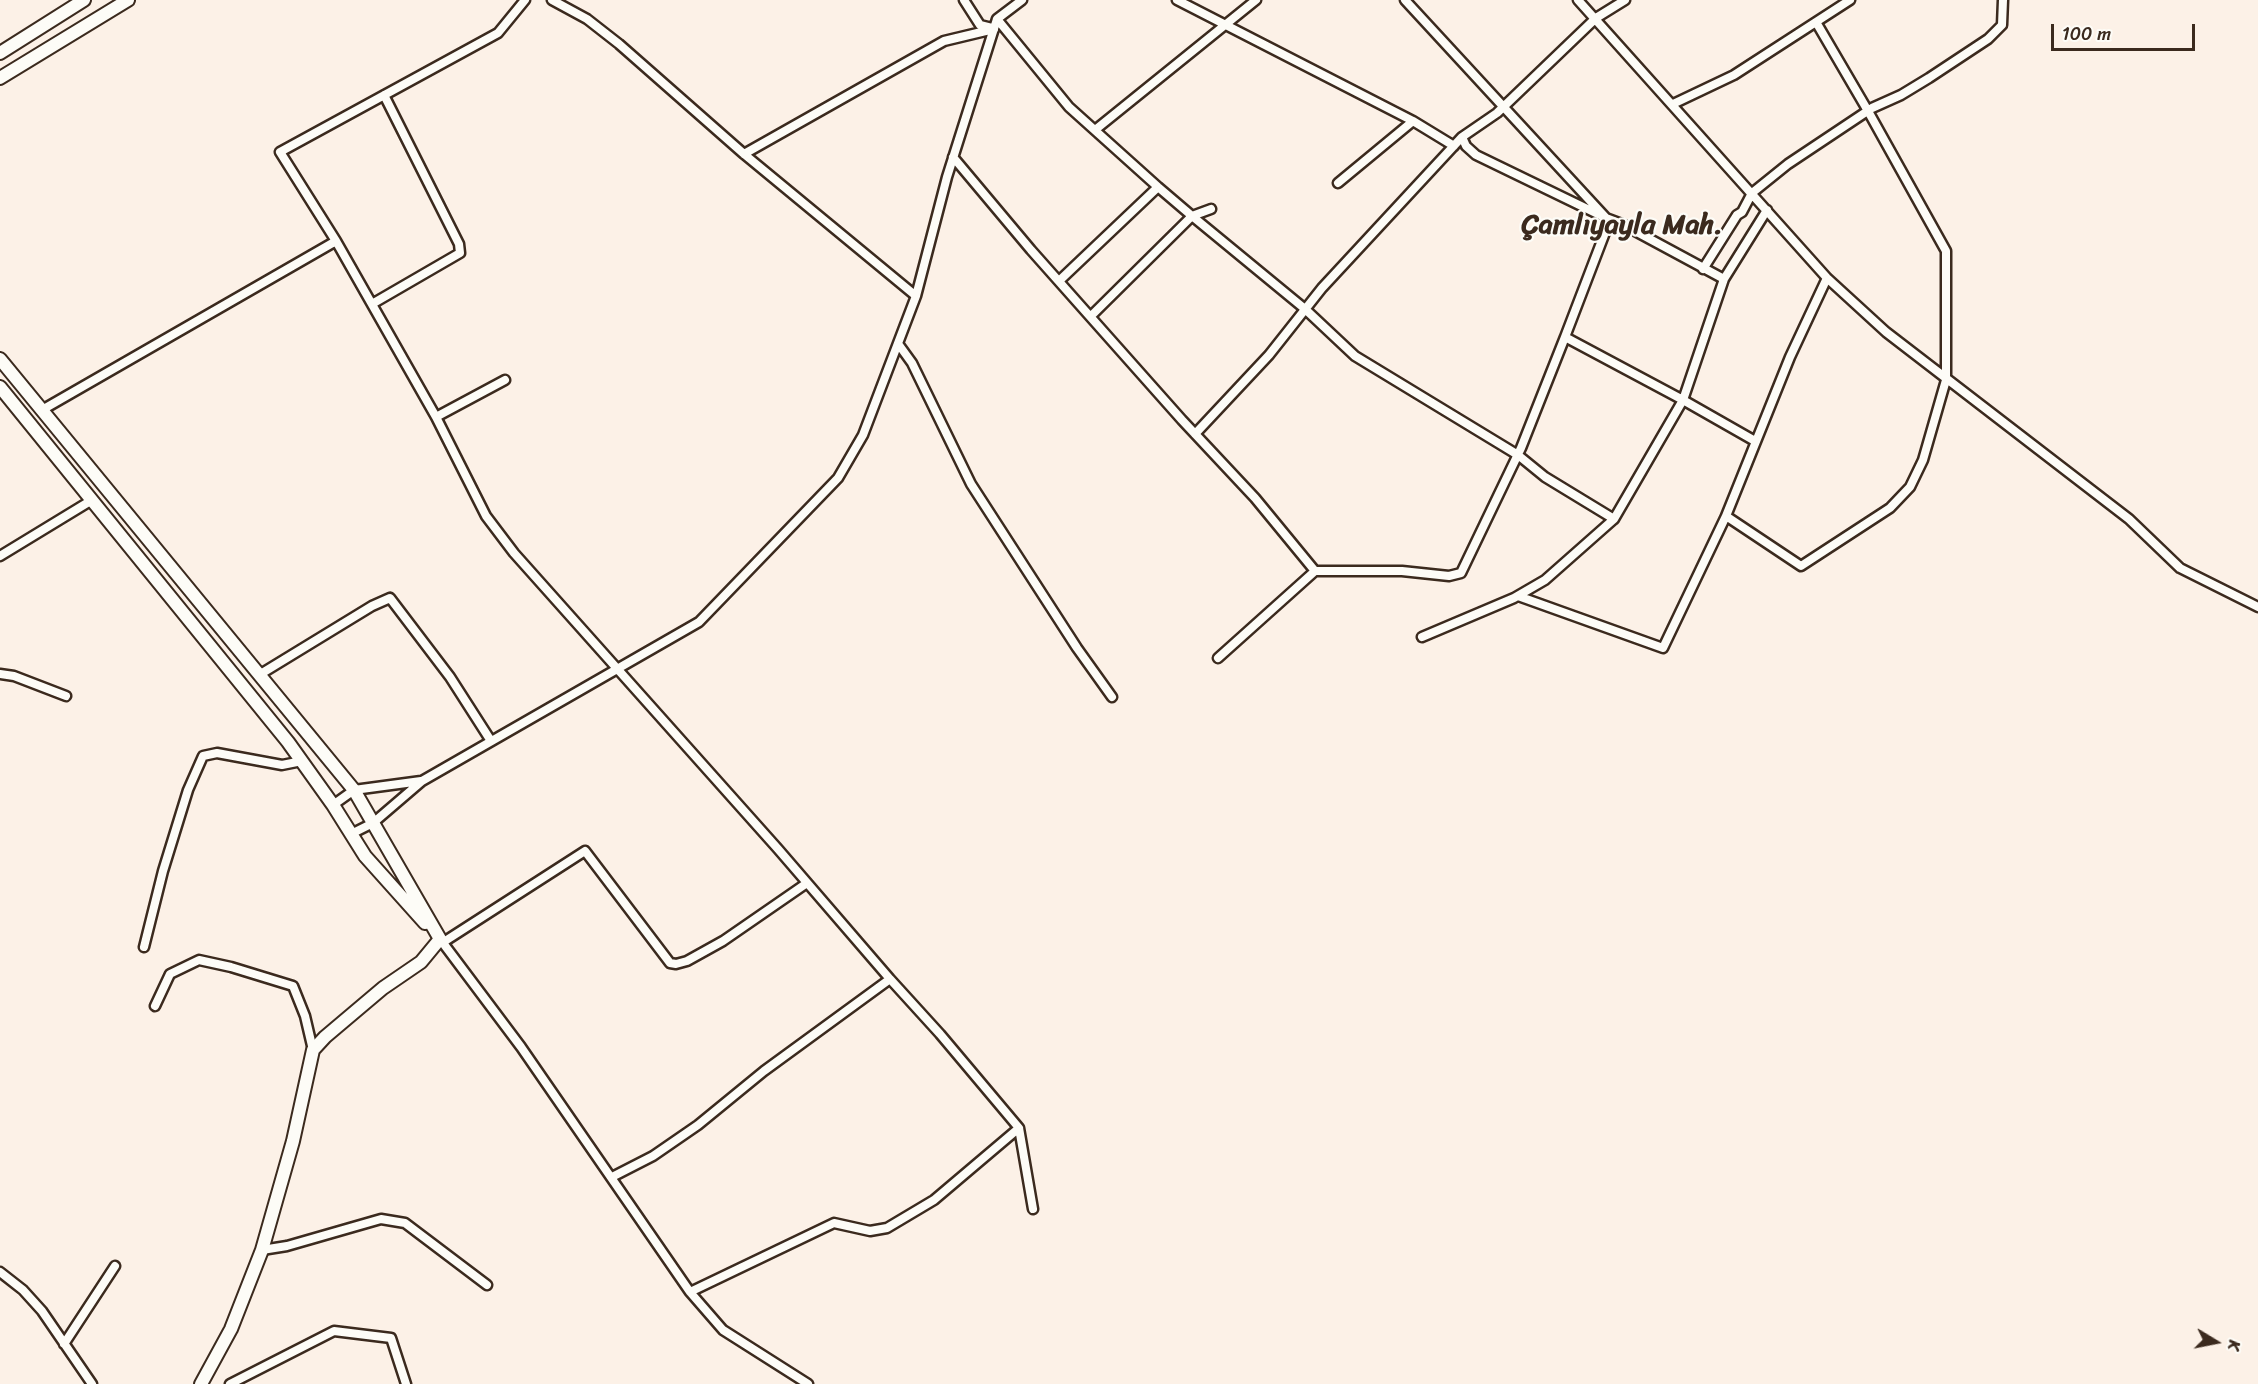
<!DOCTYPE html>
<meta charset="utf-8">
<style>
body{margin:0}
#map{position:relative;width:2258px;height:1384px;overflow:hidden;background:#fcf1e7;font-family:Sriracha,sans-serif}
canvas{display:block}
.north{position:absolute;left:2186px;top:1312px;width:60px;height:60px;-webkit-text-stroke:4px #fdfcf7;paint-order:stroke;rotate:100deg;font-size:16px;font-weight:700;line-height:24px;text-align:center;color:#3b2a1e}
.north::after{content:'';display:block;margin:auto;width:21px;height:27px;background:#3b2a1e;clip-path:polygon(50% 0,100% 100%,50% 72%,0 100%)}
.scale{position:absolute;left:2051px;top:24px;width:144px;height:27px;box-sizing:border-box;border:3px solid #3b2a1e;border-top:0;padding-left:8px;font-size:18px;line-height:21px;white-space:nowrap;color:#3b2a1e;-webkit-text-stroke:4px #fdfcf7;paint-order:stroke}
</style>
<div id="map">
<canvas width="2258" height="1384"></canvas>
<div class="north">K</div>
<div class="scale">100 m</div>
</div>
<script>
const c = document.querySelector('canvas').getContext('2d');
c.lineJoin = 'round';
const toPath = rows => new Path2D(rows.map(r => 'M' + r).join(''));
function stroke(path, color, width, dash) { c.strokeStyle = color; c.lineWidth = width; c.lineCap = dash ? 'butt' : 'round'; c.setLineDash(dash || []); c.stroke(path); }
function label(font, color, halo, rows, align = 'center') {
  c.font = font + ' Sriracha,sans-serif'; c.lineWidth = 4.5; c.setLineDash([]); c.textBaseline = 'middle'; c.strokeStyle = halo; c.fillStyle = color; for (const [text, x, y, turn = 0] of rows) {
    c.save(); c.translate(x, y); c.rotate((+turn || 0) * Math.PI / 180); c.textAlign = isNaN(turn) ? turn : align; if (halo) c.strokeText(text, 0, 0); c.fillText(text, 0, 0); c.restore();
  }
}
const street = toPath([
 [552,0,587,19,619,44,744,154,916,296],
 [964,0,980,25,992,28],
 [1177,0,1413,121,1454,146],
 [1405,0,1606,218,1622,224,1724,279,1767,210],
 [1578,0,1827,278,1886,332,2129,519,2180,568,2258,607],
 [997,19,1069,107,1158,187,1192,216,1211,209],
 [1816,22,1868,111,1946,251,1946,380,1923,460,1910,487,1890,508,1801,566,1726,516,1790,357,1827,278],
 [1673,104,1734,75,1850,0],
 [1095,130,1256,0],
 [744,154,944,41,994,29],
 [953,157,1031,250,1182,420,1255,498,1315,571],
 [1338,183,1413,121],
 [1703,269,1737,215,1742,212,1752,193,1788,164,1872,108,1901,95,1929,78,1988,39,2002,25,2003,0],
 [1724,279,1683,400,1755,441],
 [1059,281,1158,187],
 [372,304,460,253,459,244,384,95],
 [1091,316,1192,216,1305,309,1355,356,1518,455,1545,477,1614,519],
 [899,345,912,363,971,484,1077,648,1112,697],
 [505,380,436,417,486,516,514,553,778,849,890,979,940,1034,1019,1128,1033,1209],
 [42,410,336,241],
 [436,417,336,241,280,152,498,33,525,0],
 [1195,434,1269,355,1322,288,1462,137],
 [0,556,92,500],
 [1518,596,1663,648,1726,516],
 [1422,637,1514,598,1545,580,1614,519,1683,400,1565,337,1606,230,1606,218,1476,155,1466,146,1462,137,1497,113,1596,18,1625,0],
 [1218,658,1315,571,1402,571,1449,576,1461,573,1521,448,1565,337],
 [0,674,14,676,66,696],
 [259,675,372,606,390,598,450,677,491,741],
 [333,805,354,790,421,781],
 [351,834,373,823,422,781,699,622,838,478,863,435,916,296,947,177,997,19,1022,0],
 [440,939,521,1047,690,1292,723,1330,808,1384],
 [442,943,585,851,670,963,676,964,687,961,723,941,807,883],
 [144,947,163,871,188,790,203,756,217,753,282,765,302,761],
 [155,1006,170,974,199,960,231,967,293,986,305,1016,313,1050],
 [612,1177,653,1156,698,1125,764,1071,890,979],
 [262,1250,287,1246,381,1219,405,1223,487,1285],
 [0,1272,23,1290,42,1311,92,1384],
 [690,1292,834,1223,870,1231,887,1228,934,1200,1019,1128],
 [64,1344,115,1266],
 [230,1384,334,1331,391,1338,406,1384]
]);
const secondary = toPath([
 [0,53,84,0],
 [0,78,128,0],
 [0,359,354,790,440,939],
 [0,387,288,742,333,805,365,856,425,923],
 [201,1384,231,1329,262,1250,293,1141,313,1050,325,1037,383,988,421,962,440,939]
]);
stroke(street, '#3b2a1e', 13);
stroke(secondary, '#3b2a1e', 16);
stroke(street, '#fdfcf7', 8);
stroke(secondary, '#fdfcf7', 12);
label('bold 28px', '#3b2a1e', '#fdfcf7', [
 ["Çamlıyayla Mah.",1622,226]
]);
</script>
